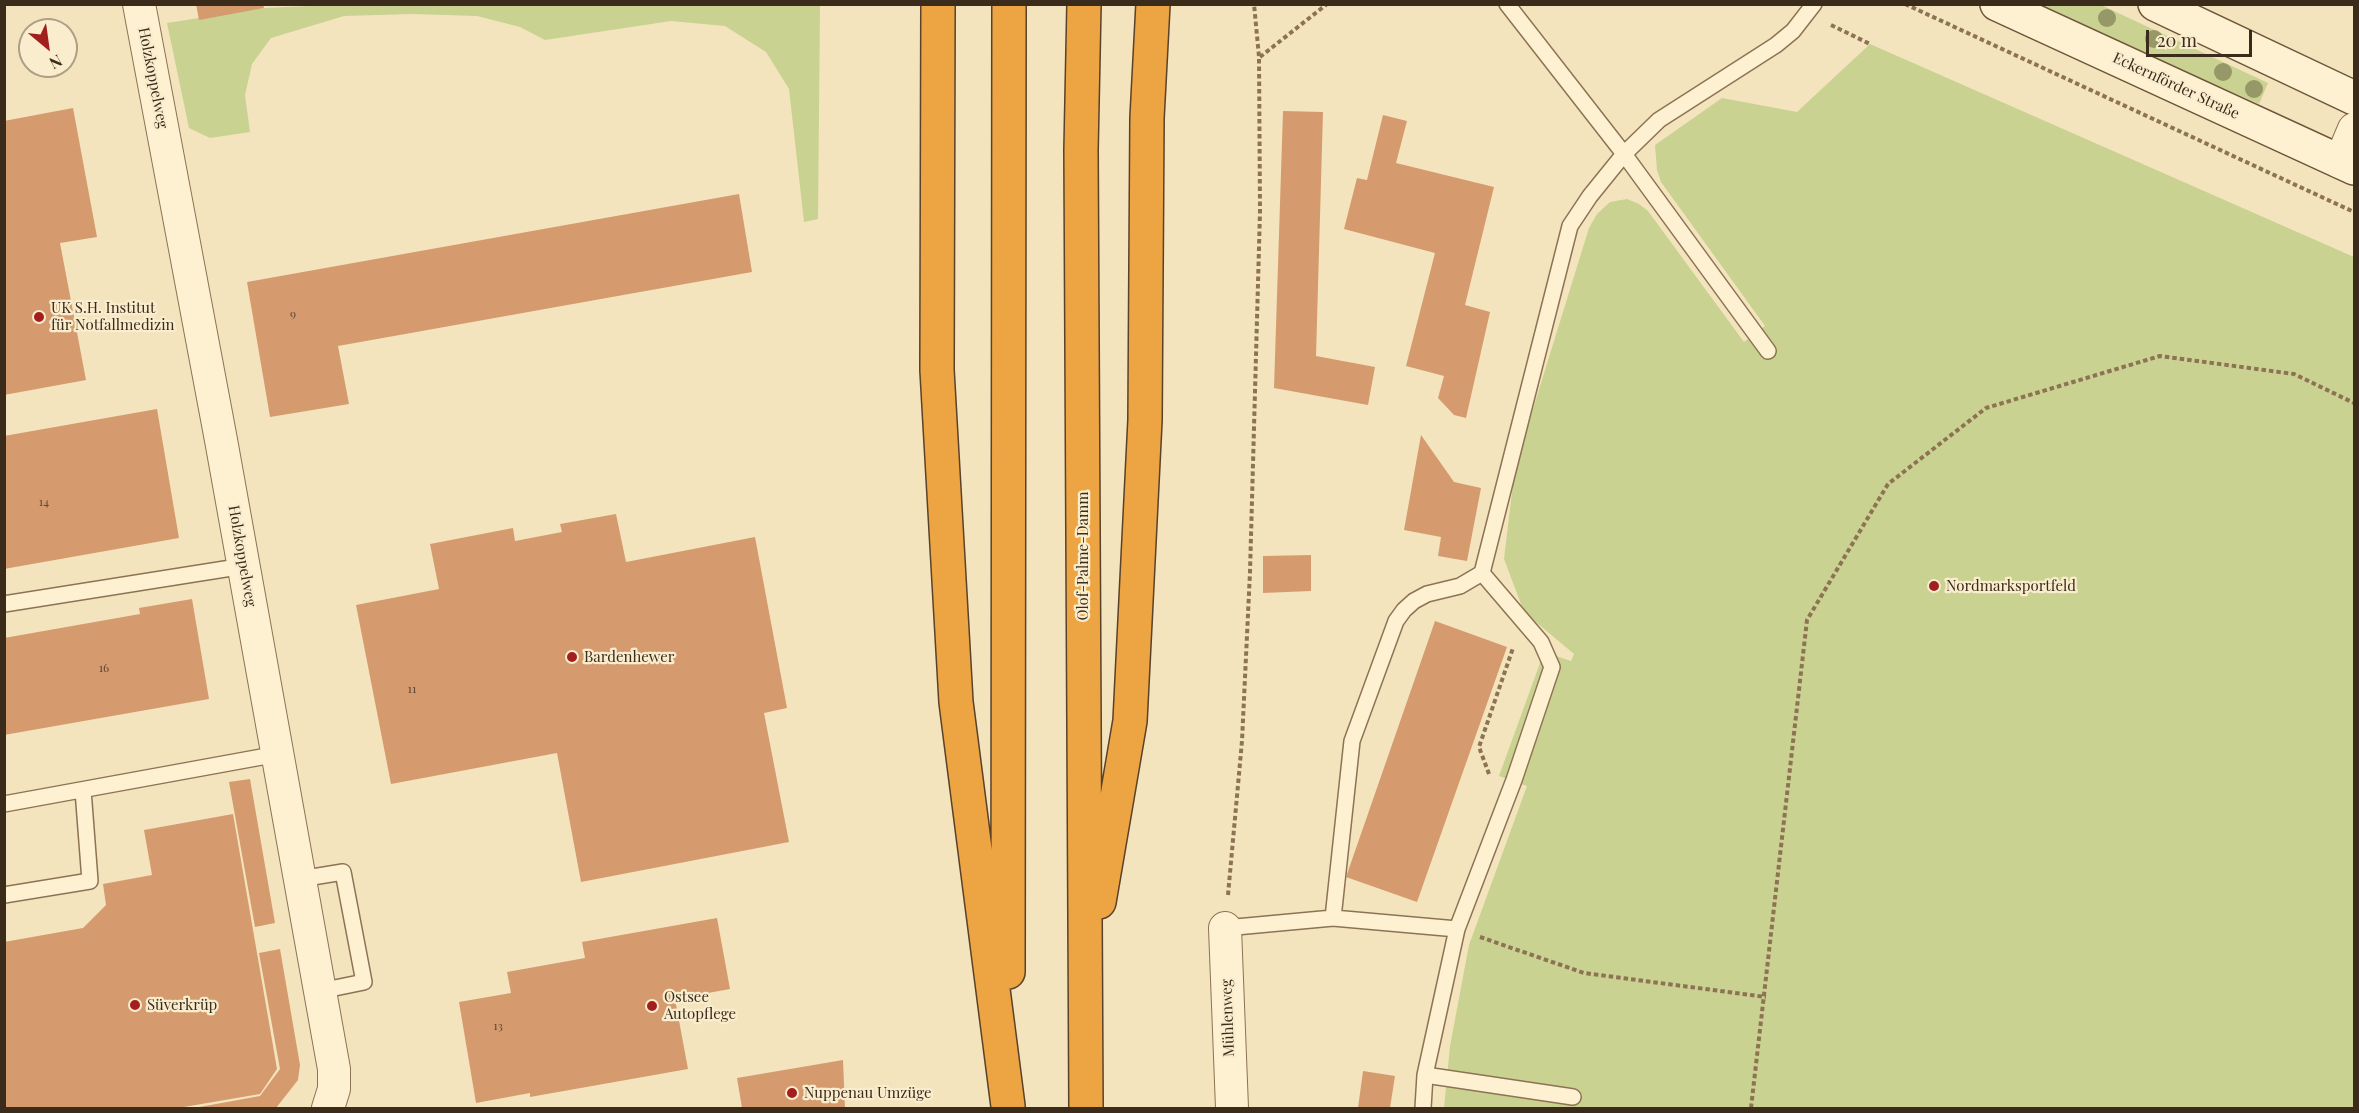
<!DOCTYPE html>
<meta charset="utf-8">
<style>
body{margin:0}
#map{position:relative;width:2359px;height:1113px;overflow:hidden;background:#f3e4be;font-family:"Playfair Display",serif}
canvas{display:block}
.frame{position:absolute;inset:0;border:6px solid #3b2b1b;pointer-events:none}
.north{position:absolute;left:18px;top:18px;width:60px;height:60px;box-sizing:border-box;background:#f9edce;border:2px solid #ad9f86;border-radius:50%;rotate:151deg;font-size:16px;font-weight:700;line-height:24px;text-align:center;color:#3b2b1b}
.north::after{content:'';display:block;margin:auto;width:21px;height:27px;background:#a31f1d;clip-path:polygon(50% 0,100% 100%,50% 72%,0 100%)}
.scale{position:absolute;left:2146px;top:30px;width:106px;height:27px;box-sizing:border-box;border:3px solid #3b2b1b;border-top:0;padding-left:8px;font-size:18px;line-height:21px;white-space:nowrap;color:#3b2b1b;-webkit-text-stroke:4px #f9edce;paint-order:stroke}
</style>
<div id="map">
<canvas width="2359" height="1113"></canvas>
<div class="frame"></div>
<div class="north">N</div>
<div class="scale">20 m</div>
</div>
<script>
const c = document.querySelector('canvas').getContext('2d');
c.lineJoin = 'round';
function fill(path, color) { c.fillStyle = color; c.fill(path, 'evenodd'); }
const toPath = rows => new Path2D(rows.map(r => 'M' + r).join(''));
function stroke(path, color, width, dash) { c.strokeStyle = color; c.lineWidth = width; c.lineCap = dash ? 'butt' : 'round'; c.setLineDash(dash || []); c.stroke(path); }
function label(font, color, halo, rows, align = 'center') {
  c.font = font + ' "Playfair Display",serif'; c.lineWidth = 4.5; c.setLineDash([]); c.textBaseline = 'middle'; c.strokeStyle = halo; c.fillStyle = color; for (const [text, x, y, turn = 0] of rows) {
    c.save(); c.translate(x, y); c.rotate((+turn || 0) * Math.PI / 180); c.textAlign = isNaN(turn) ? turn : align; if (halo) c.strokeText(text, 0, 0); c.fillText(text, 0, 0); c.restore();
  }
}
fill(toPath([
 [332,5,820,5,818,219,804,222,789,89,766,52,725,26,671,21,545,40,520,27,477,16,411,14,344,16,271,38,252,64,245,95,250,132,210,138,189,128,167,23,264,8],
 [2036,5,2101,5,2268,83,2259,104],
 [1870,44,2354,257,2354,1108,1444,1108,1450,1046,1469,945,1527,786,1499,776,1544,652,1571,661,1574,654,1524,612,1504,559,1515,467,1589,228,1597,214,1610,202,1627,199,1639,204,1648,211,1744,342,1765,326,1661,182,1657,170,1655,145,1722,98,1797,112]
]), '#c9d290');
fill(toPath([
 [196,4,263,4,264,8,199,20],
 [73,108,97,237,60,243,86,380,4,395,4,121],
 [1283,111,1323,112,1316,356,1375,367,1368,405,1274,388],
 [1383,115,1407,121,1396,163,1494,187,1465,305,1490,312,1466,418,1454,415,1438,398,1444,376,1406,366,1435,253,1344,229,1357,178,1367,180],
 [739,194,752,272,338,346,349,404,270,417,247,282],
 [157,409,179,538,4,569,4,436],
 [1421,435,1454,482,1481,488,1467,561,1438,556,1441,537,1404,530],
 [616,514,626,562,755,537,787,708,764,713,789,842,581,882,557,753,391,784,356,605,439,589,430,544,513,528,515,541,562,532,560,524],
 [1311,555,1311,591,1263,593,1263,556],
 [192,599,209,699,4,735,4,638,140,614,139,608],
 [1435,621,1507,647,1417,902,1346,877],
 [250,779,275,923,255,927,229,782],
 [233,814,277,1069,260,1094,178,1108,4,1108,4,942,83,928,106,905,103,884,152,875,144,830],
 [717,918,730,989,675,999,688,1069,530,1097,530,1093,476,1103,459,1002,511,993,507,972,585,958,582,942],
 [280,949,300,1065,298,1080,276,1108,194,1108,260,1096,280,1069,259,953],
 [843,1060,845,1108,742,1108,737,1078],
 [1363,1071,1395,1076,1390,1108,1358,1108]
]), '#d59b6f');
const lane = toPath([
 [1507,4,1624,154,1768,351],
 [4,604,244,566],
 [4,804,278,754],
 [300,879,343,872,364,982,320,991],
 [4,895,90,881,83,790],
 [1333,918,1457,929,1514,780,1552,667,1541,642,1482,573],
 [1225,928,1333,918,1352,741,1359,722,1396,621,1404,610,1414,601,1427,594,1460,586,1482,573,1570,226,1590,196,1624,154,1659,120,1776,45,1793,31,1814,4],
 [1425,1075,1573,1097],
 [1423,1108,1425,1075,1457,929]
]);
const street = toPath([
 [139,4,221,440,334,1069,334,1089,328,1108],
 [2340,162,2354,129],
 [1225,928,1232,1108]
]);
const secondary = toPath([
 [1997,4,2354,168],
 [2155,4,2354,98]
]);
const highway = toPath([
 [938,4,937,370,956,702,1008,1106],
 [1084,4,1081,150,1086,1108],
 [1099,902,1130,721,1145,420,1147,118,1153,4],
 [1008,972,1009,4]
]);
stroke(lane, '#8d7354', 18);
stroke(street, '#8d7354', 34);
stroke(secondary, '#6f5438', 36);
stroke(highway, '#5a4129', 36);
stroke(toPath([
 [1905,4,2354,212],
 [1831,25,1870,44],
 [1260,57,1327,4],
 [1489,774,1479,747,1513,648],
 [1228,895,1242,741,1250,572,1260,211,1259,57,1254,4],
 [1480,937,1584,973,1766,997],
 [1751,1108,1807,620,1888,484,1986,408,2160,356,2294,374,2354,403]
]), '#8d7354', 4, [4.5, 3]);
stroke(lane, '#fdf1d2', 15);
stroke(street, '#fdf1d2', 32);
stroke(secondary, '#fdf1d2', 33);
stroke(highway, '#eda544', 33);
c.fillStyle = '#969867';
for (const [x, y] of [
 [2107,18],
 [2154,39],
 [2223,72],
 [2254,89]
]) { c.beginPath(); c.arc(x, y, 9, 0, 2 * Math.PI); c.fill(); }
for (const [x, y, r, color] of [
 [39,317,6,"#a31f1d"],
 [1934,586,6,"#a31f1d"],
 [572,657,6,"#a31f1d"],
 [135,1005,6,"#a31f1d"],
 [652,1006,6,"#a31f1d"],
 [792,1093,6,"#a31f1d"]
]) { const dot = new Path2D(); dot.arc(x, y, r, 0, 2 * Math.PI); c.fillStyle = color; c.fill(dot); stroke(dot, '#f9edce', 2); }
label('12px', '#624730', null, [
 ["9",293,314],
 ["14",44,502],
 ["16",104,668],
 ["11",412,689],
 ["13",498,1026]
]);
label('15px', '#3b2b1b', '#f9edce', [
 ["Holzkoppelweg",153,78,79],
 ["Eckernförder Straße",2176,86,25],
 ["Holzkoppelweg",242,556,80],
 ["Olof-Palme-Damm",1083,556,-90],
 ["Mühlenweg",1228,1018,-92]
]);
label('15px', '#3b2b1b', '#f9edce', [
 ["UK S.H. Institut",51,308],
 ["für Notfallmedizin",51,325],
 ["Nordmarksportfeld",1946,586],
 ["Bardenhewer",584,657],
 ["Ostsee",664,997],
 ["Autopflege",664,1014],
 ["Süverkrüp",147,1005],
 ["Nuppenau Umzüge",804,1093]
], 'left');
</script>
